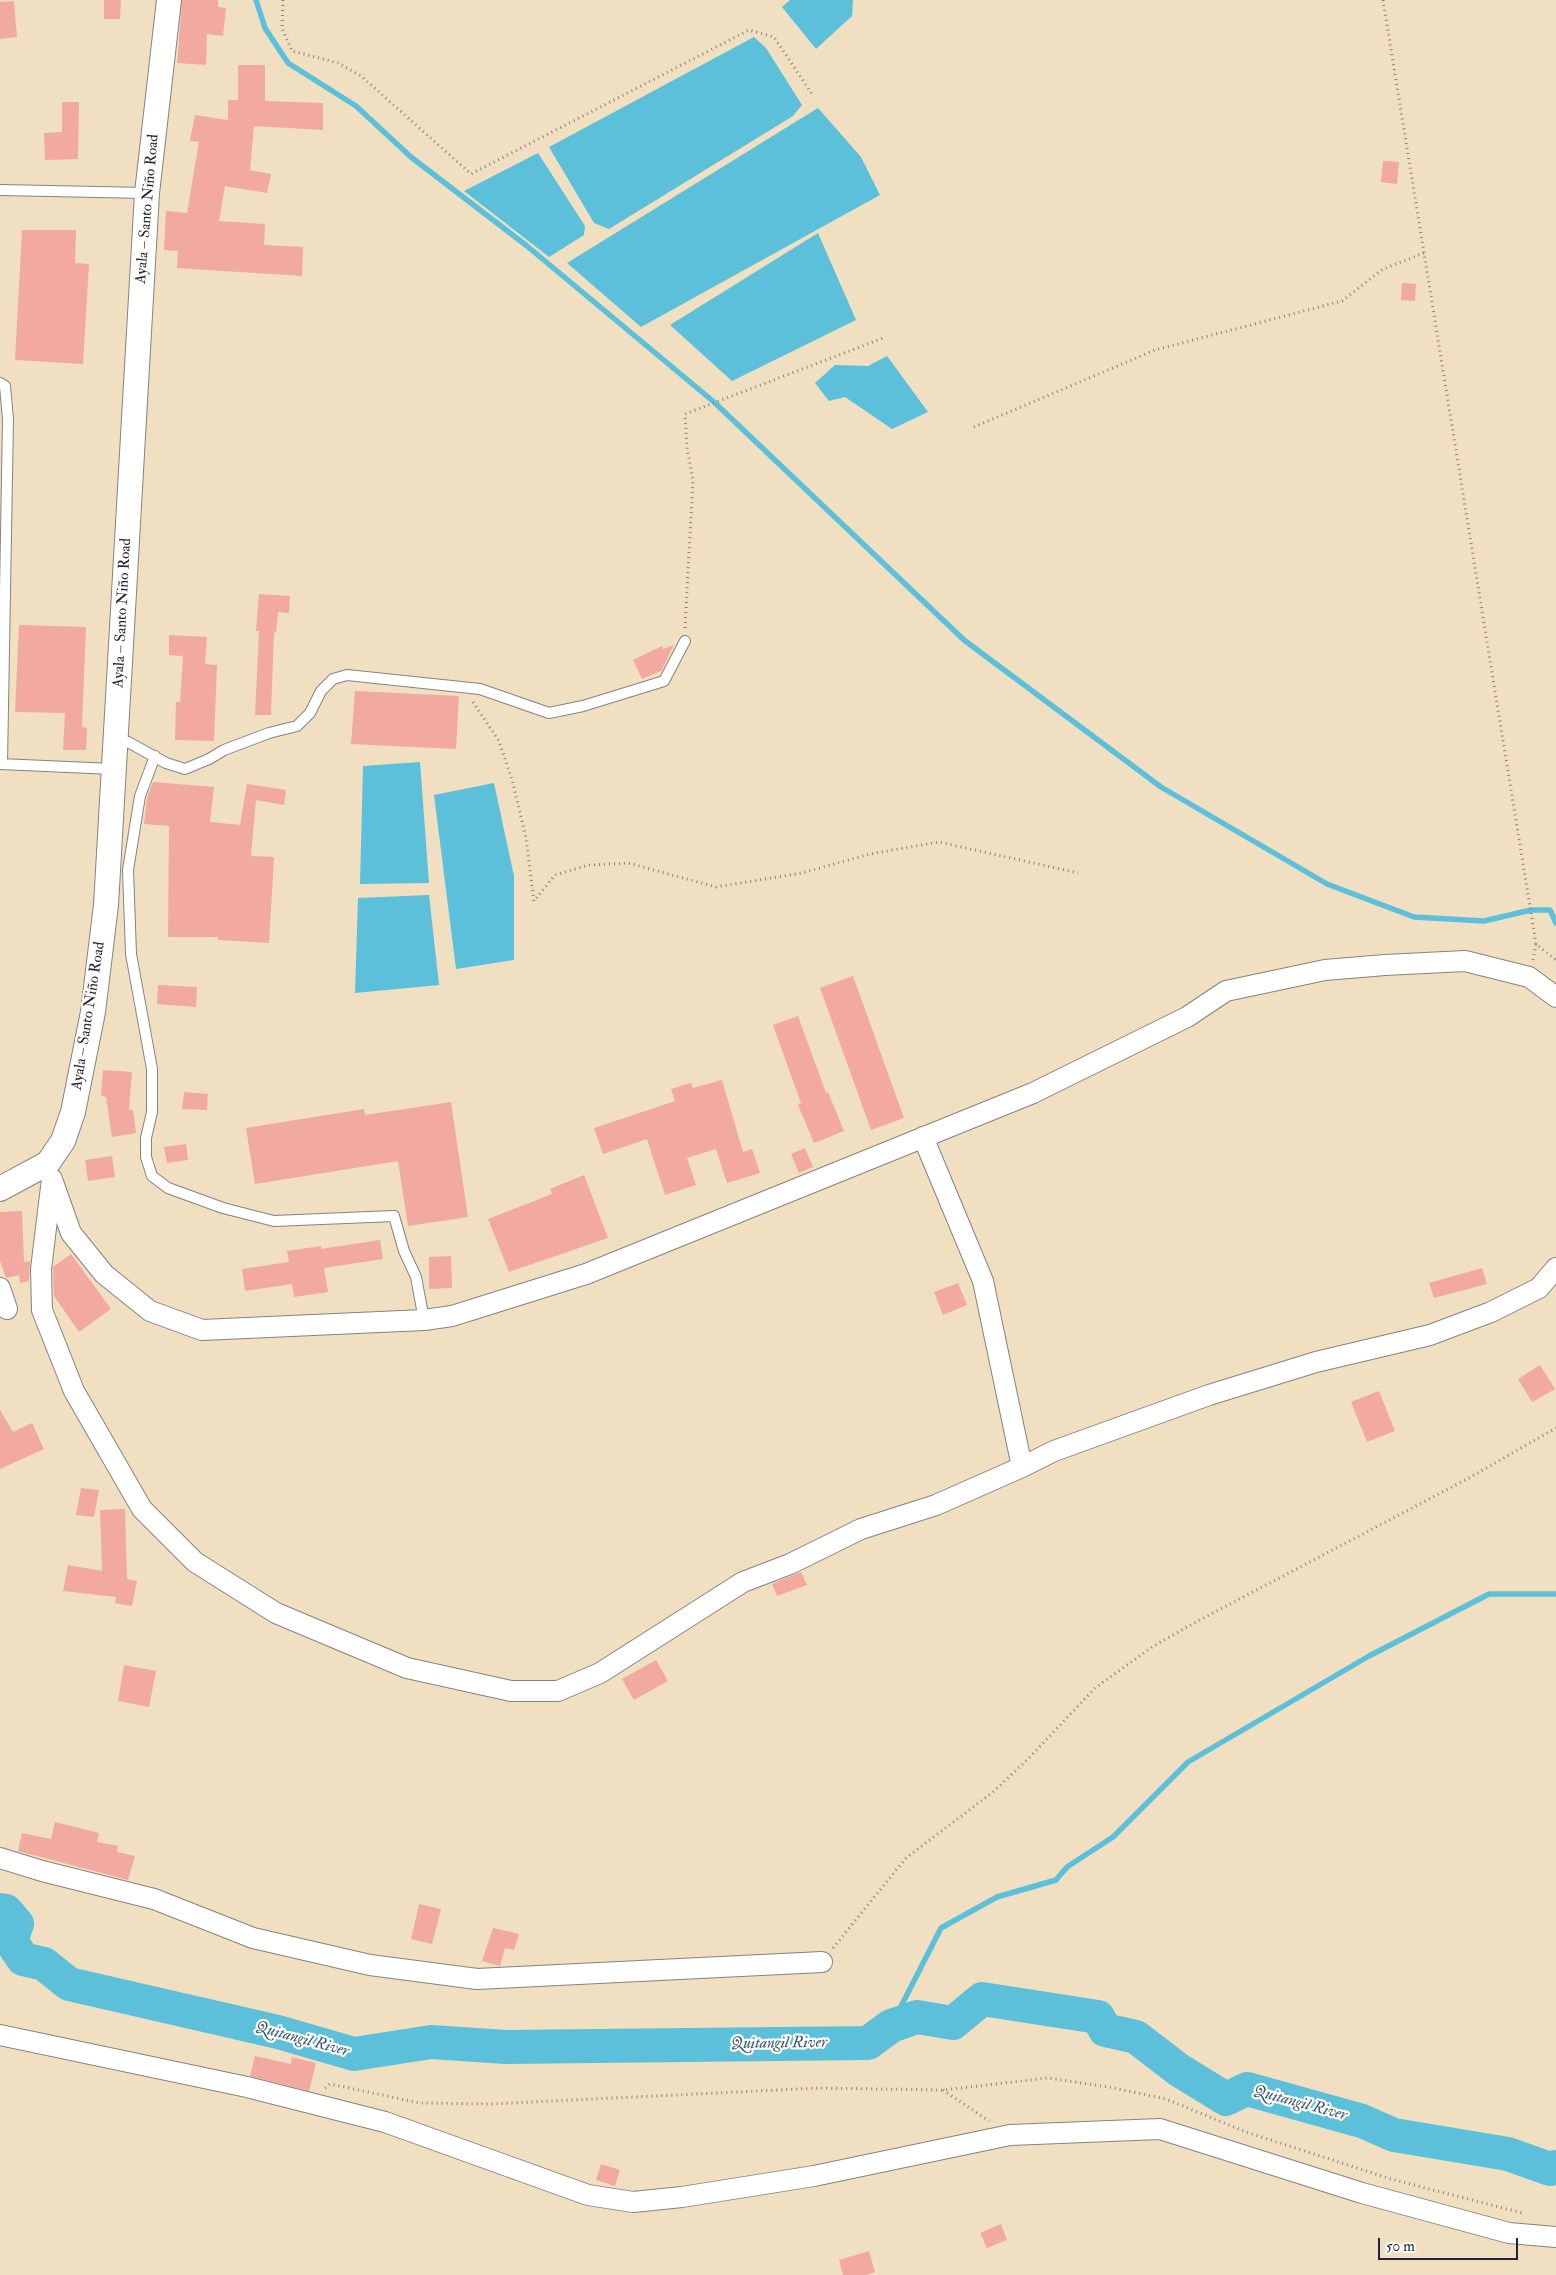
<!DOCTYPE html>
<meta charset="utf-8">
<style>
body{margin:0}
#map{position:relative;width:1556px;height:2275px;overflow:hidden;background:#f0e0c1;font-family:"IM FELL Double Pica",serif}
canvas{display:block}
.scale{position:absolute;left:1378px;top:2238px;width:140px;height:22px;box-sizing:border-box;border:2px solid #22223b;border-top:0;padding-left:6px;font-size:15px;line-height:18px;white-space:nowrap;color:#22223b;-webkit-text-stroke:4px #fdfcf7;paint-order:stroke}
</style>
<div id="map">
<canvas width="1556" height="2275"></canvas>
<div class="scale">50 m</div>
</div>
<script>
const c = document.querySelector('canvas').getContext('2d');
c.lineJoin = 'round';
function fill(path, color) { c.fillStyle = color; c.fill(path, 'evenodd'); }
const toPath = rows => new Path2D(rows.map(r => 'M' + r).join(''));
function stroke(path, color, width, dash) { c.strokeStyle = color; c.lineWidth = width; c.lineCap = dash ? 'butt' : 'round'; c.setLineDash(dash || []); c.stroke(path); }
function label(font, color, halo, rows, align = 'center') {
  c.font = font + ' "IM FELL Double Pica",serif'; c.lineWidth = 4.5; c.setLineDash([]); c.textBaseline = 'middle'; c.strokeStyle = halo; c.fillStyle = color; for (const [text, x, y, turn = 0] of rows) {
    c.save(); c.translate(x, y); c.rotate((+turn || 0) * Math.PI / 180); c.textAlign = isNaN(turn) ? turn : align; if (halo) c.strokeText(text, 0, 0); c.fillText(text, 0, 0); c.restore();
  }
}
fill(toPath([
 [790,0,853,0,852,16,816,49,782,7],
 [754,37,766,48,802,105,793,116,609,229,594,223,549,147],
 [818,108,861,157,880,195,641,327,567,263],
 [538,153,585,226,584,235,549,257,464,191],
 [818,233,856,320,732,381,670,325],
 [887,356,928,412,892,429,845,397,829,401,815,383,835,365,868,366],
 [420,762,429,883,360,884,363,766],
 [494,783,514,876,514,960,456,969,434,795],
 [429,895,439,985,355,993,358,898]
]), '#5cc0da');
stroke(toPath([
 [256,0,265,28,288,63,356,106,411,157,527,246,714,402,964,640,1161,787,1327,884,1414,917,1484,921,1531,910,1550,910,1556,923],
 [891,2026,941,1928,997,1897,1056,1880,1067,1867,1113,1837,1188,1762,1369,1656,1489,1594,1556,1594]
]), '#5cc0da', 5.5);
stroke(toPath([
 [0,1910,6,1911,17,1924,11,1941,23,1959,44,1964,69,1984,278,2032,354,2054,431,2042,506,2047,868,2043,891,2026,917,2017,953,2023,982,1999,1098,2017,1105,2030,1136,2037,1179,2070,1226,2099,1247,2089,1362,2121,1394,2135,1508,2154,1550,2169,1556,2167]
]), '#5cc0da', 34);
fill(toPath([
 [104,0,121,0,120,19,104,19],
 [182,0,218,0,218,7,226,8,223,36,207,34,206,65,177,63],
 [14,1,17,37,0,39,0,2],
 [238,65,265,65,265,101,323,103,323,130,254,126,250,170,271,174,267,193,225,186,219,221,265,224,264,245,303,247,302,276,177,268,178,251,164,250,166,211,187,213,199,142,190,141,195,115,228,120,228,100,238,100],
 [62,102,79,102,78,159,45,160,44,133,62,132],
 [1383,161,1399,162,1397,184,1381,182],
 [22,230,76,230,75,263,89,264,83,364,15,360],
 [1402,283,1416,284,1415,301,1401,300],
 [259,594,290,596,289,613,278,612,276,633,274,632,271,715,255,715,259,631,256,631],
 [19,625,86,627,82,727,87,728,86,750,63,750,65,713,15,712],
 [169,635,207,637,205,664,217,665,214,741,175,740,176,702,180,702,183,656,169,655],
 [674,645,661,671,642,679,633,660,662,646,663,649],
 [355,691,459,696,456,749,351,744],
 [153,782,214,787,210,822,240,825,247,784,286,790,284,805,256,800,251,856,274,857,269,943,218,940,218,937,168,937,169,826,144,824,147,798],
 [853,976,904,1118,871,1130,820,988],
 [158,985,197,987,196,1007,157,1004],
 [798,1016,826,1093,828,1092,844,1131,814,1143,798,1105,801,1103,773,1025],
 [103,1070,132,1072,129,1110,133,1110,136,1133,112,1137,106,1097,101,1096],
 [722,1080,743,1152,752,1149,760,1173,727,1183,716,1149,687,1158,696,1185,665,1195,647,1139,603,1154,594,1128,675,1101,671,1089,691,1083,693,1088],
 [184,1092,208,1094,207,1110,182,1109],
 [451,1102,468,1217,408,1226,398,1161,255,1184,246,1128,364,1109,365,1115],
 [186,1144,188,1160,167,1163,164,1147],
 [805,1148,813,1167,799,1173,791,1154],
 [112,1156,115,1177,88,1181,85,1160],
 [584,1175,608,1238,509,1272,488,1219,552,1194,550,1189],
 [22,1211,24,1262,30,1261,29,1281,20,1283,19,1275,6,1278,0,1261,0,1212],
 [380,1240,383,1259,324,1268,328,1292,294,1297,292,1284,245,1291,242,1269,289,1262,287,1251,321,1246,321,1249],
 [71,1254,111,1309,79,1332,54,1296,53,1267],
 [451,1256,452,1288,429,1289,429,1257],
 [1482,1268,1487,1284,1434,1298,1429,1283],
 [958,1283,967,1305,943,1315,934,1292],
 [1540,1365,1555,1389,1532,1402,1518,1379],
 [1379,1391,1395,1431,1367,1442,1351,1402],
 [0,1410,13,1432,32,1423,44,1449,0,1469],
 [81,1488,99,1490,94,1517,76,1515],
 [125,1509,127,1579,137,1581,132,1606,115,1603,116,1597,63,1591,68,1565,102,1571,100,1510],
 [801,1572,807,1585,777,1596,772,1584],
 [656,1660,668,1681,634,1700,622,1679],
 [124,1665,156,1671,149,1707,118,1701],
 [55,1822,99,1833,97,1842,118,1846,117,1852,135,1856,128,1880,18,1851,22,1833,51,1839],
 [419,1904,441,1909,432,1944,411,1939],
 [493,1928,519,1934,514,1950,505,1948,500,1966,482,1961],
 [255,2056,291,2064,292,2057,316,2063,309,2091,250,2076],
 [601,2164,620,2170,615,2186,596,2180],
 [1001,2224,1007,2240,987,2248,980,2233],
 [869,2251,875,2272,866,2275,843,2275,839,2260]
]), '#f2a9a0');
const service = toPath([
 [0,190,147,193],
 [0,383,5,386,8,419,2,764],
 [116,741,128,742,166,763,185,769,209,759,224,750,269,733,297,726,310,713,321,691,333,679,347,675,480,689,549,713,583,706,664,681,685,641],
 [155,756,140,796,128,870,131,954,152,1069,152,1112,146,1138,146,1157,152,1176,168,1188,223,1208,274,1221,394,1216,404,1251,416,1277,424,1320],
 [0,764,113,769]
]);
const minor = toPath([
 [52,1179,41,1269,42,1310,74,1391,142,1509,195,1562,276,1613,407,1668,511,1691,558,1691,600,1673,743,1582,790,1564,861,1529,936,1505,1022,1467,983,1281,923,1137],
 [53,1182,71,1233,104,1274,150,1311,202,1330,424,1320,452,1316,586,1274,1033,1093,1187,1017,1226,991,1325,970,1385,965,1465,961,1529,977,1556,997],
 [0,1288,7,1309],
 [1022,1467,1054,1451,1209,1395,1316,1362,1430,1335,1491,1312,1539,1288,1556,1268],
 [0,1858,42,1871,154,1899,253,1938,370,1965,477,1979,822,1962],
 [0,2035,247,2087,385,2122,588,2195,633,2202,682,2197,814,2176,1010,2135,1160,2129,1362,2193,1509,2233,1556,2237]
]);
const tertiary = toPath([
 [0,1189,48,1163,63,1141,73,1112,93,1012,106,905,147,193,169,0]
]);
stroke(service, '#89817e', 12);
stroke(minor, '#89817e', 22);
stroke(tertiary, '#89817e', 26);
stroke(toPath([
 [283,0,282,28,292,51,338,63,361,76,471,174,749,30,774,37,812,94],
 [1383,0,1536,944,1556,960],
 [974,427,1155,350,1342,301,1383,269,1424,253],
 [685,628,693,480,687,448,685,414,886,337],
 [473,702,499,741,513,783,526,838,534,901,555,875,589,865,628,863,716,887,802,873,870,854,939,842,1078,873],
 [1533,960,1536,944],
 [833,1948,906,1858,993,1792,1029,1758,1095,1688,1152,1647,1194,1623,1469,1478,1556,1428],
 [325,2088,330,2084,420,2103,491,2104,819,2088,943,2090,1048,2078,1109,2087,1166,2099,1246,2132,1391,2179,1522,2213],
 [943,2090,989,2121]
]), '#89817e', 3, [1, 4]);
stroke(service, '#fff', 10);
stroke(minor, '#fff', 20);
stroke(tertiary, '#fff', 24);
label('15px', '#22223b', '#fdfcf7', [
 ["Ayala – Santo Niño Road",148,209,-85],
 ["Ayala – Santo Niño Road",123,613,-87],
 ["Ayala – Santo Niño Road",89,1016,-81]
]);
label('italic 16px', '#365973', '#fdfcf7', [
 ["Quitangil River",302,2040,15],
 ["Quitangil River",779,2044,-1],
 ["Quitangil River",1300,2104,15]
]);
</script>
